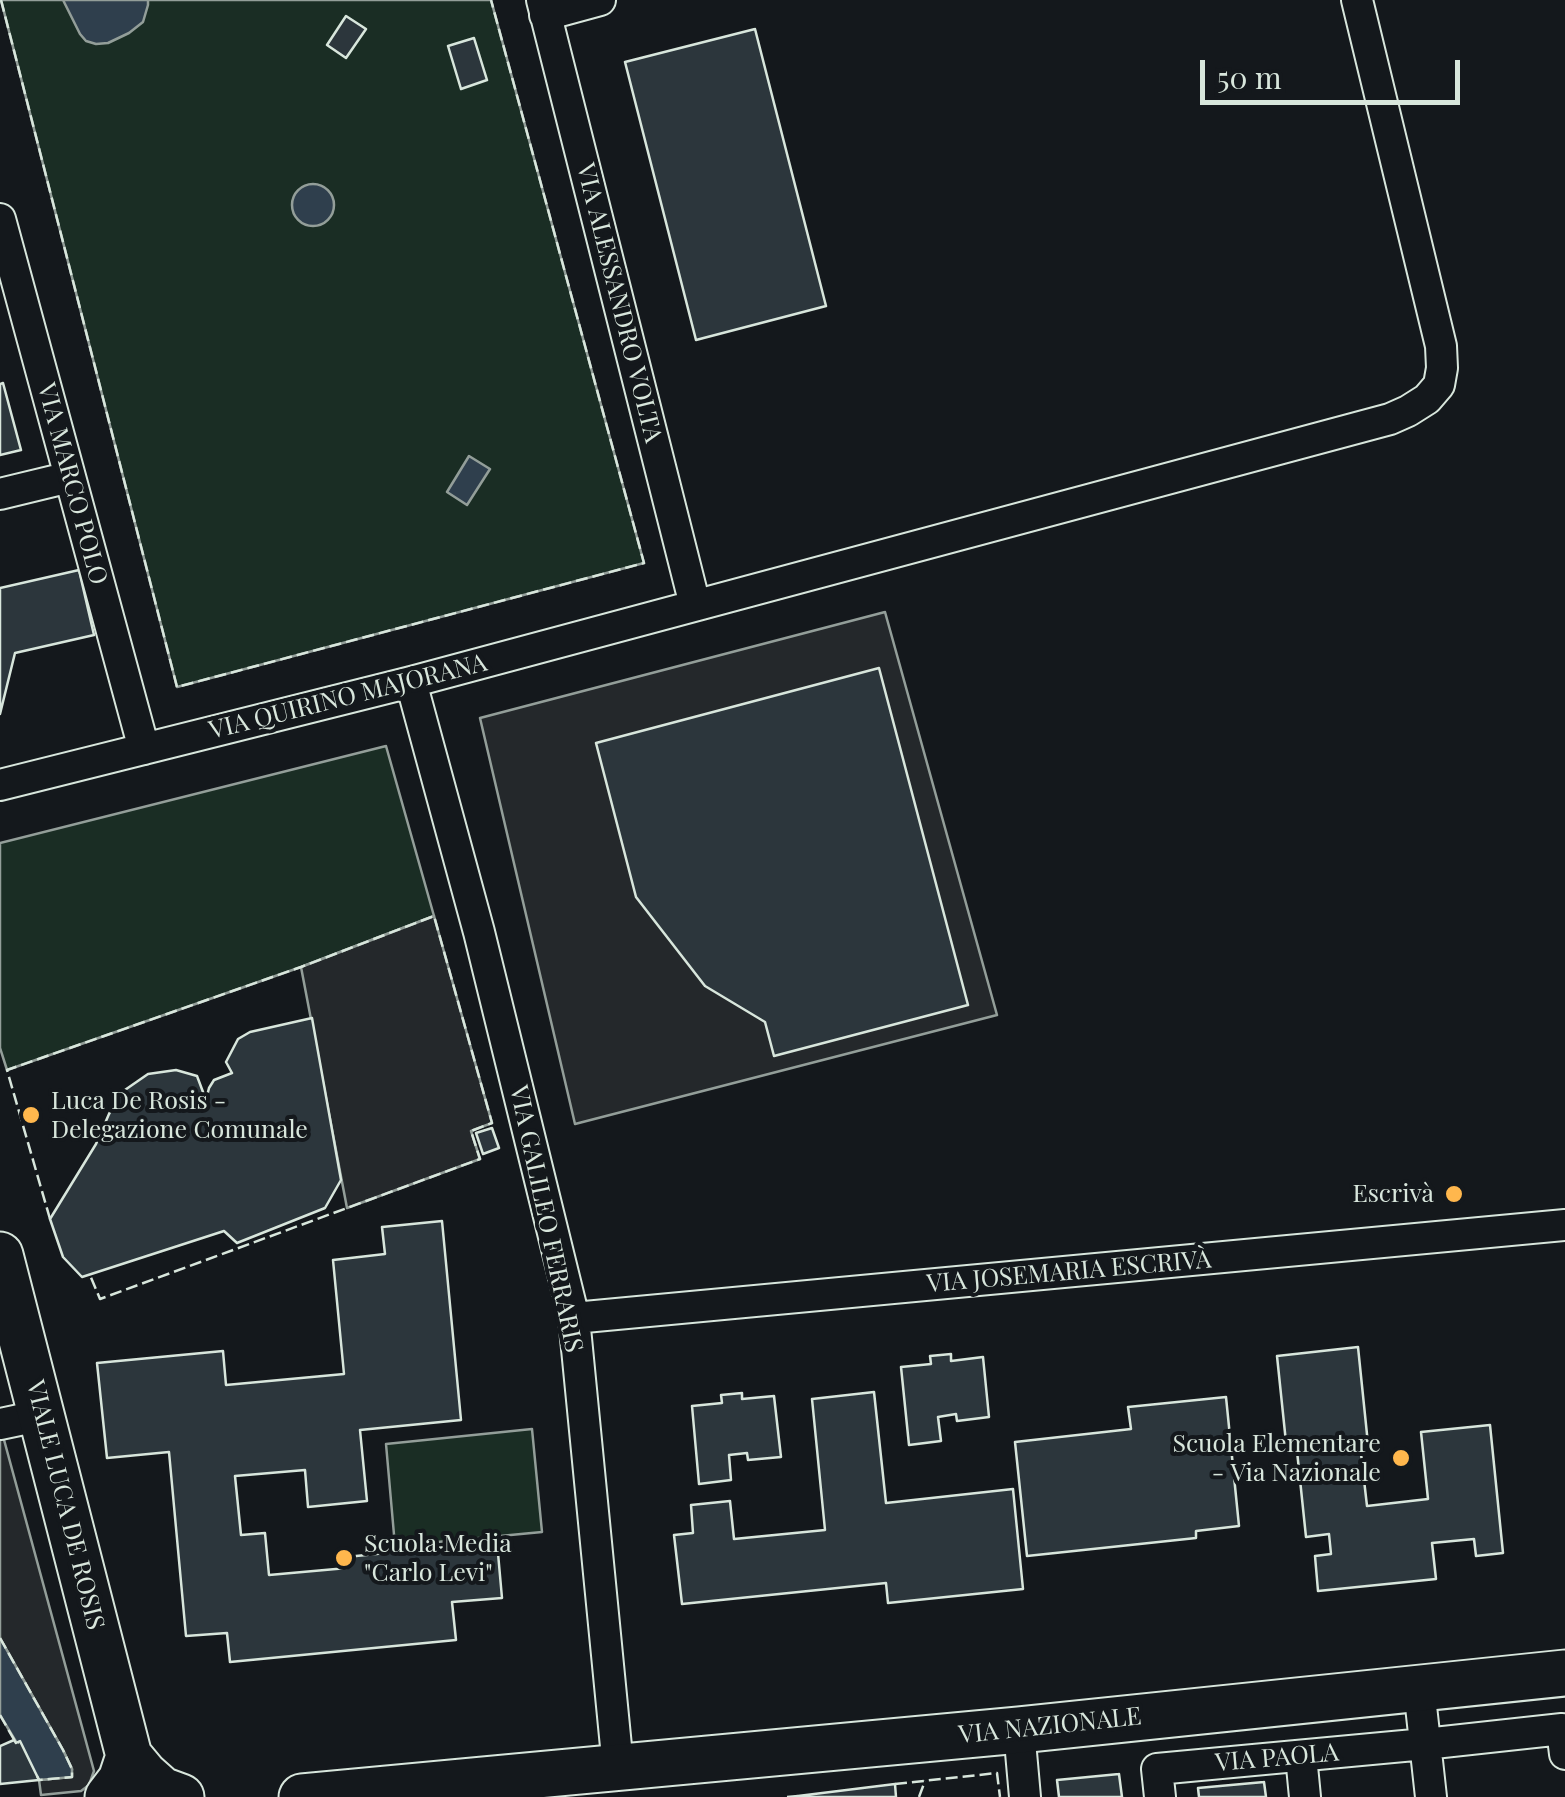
<!DOCTYPE html>
<meta charset="utf-8">
<style>
body{margin:0}
#map{position:relative;width:1565px;height:1797px;overflow:hidden;background:#14181c;font-family:"Playfair Display",serif}
canvas{display:block}
.scale{position:absolute;left:1200px;top:60px;width:260px;height:45px;box-sizing:border-box;border:5px solid #d8e6dc;border-top:0;padding-left:12px;font-size:30px;line-height:35px;white-space:nowrap;color:#d8e6dc;-webkit-text-stroke:8px #14181c;paint-order:stroke}
</style>
<div id="map">
<canvas width="1565" height="1797"></canvas>
<div class="scale">50 m</div>
</div>
<script>
const c = document.querySelector('canvas').getContext('2d');
c.lineJoin = 'round';
function fill(path, color) { c.fillStyle = color; c.fill(path, 'evenodd'); }
const toPath = rows => new Path2D(rows.map(r => 'M' + r).join(''));
function stroke(path, color, width, dash) { c.strokeStyle = color; c.lineWidth = width; c.lineCap = dash ? 'butt' : 'round'; c.setLineDash(dash || []); c.stroke(path); }
function label(font, color, halo, rows, align = 'center') {
  c.font = font + ' "Playfair Display",serif'; c.lineWidth = 8; c.setLineDash([]); c.textBaseline = 'middle'; c.strokeStyle = halo; c.fillStyle = color; for (const [text, x, y, turn = 0] of rows) {
    c.save(); c.translate(x, y); c.rotate((+turn || 0) * Math.PI / 180); c.textAlign = isNaN(turn) ? turn : align; if (halo) c.strokeText(text, 0, 0); c.fillText(text, 0, 0); c.restore();
  }
}
const green = toPath([
 [1,0,491,0,644,563,177,687,1,0],
 [386,746,434,916,301,967,7,1070,0,1048,0,843,386,746],
 [532,1429,542,1532,395,1546,386,1444,532,1429]
]);
fill(green, '#1a2d24');
stroke(green, '#939e99', 2.5);
const parking = toPath([
 [885,612,997,1015,575,1124,480,718,885,612],
 [434,916,492,1123,471,1131,480,1159,347,1208,301,967,434,916],
 [0,1425,94,1771,89,1785,81,1791,41,1795,39,1780,71,1777,72,1769,63,1750,0,1638,0,1425]
]);
fill(parking, '#24282b');
stroke(parking, '#939e99', 2.5);
const water = toPath([
 [63,0,148,0,148,5,143,22,129,33,108,43,96,44,86,41,80,34,63,0],
 '292 205a21 21 0 1 1 42 0a21 21 0 1 1-42 0Z',
 [469,456,490,469,467,505,447,492,469,456],
 [0,1638,63,1750,72,1769,72,1777,39,1780,0,1715,0,1638]
]);
fill(water, '#2f3f4d');
stroke(water, '#939e99', 2.5);
const building = toPath([
 [346,16,366,29,346,58,327,45,346,16],
 [755,29,826,306,696,340,625,62,755,29],
 [474,38,487,80,461,89,448,46,474,38],
 [3,383,21,450,0,455,0,384,3,383],
 [79,570,94,635,15,653,0,714,0,588,79,570],
 [879,668,968,1005,774,1056,765,1022,705,986,636,897,596,743,879,668],
 [312,1018,341,1180,325,1208,237,1243,224,1231,82,1277,63,1257,50,1219,96,1144,109,1114,122,1092,148,1074,176,1070,197,1076,206,1100,209,1088,214,1080,232,1073,226,1062,238,1039,250,1032,312,1018],
 [492,1128,499,1148,483,1154,476,1133,492,1128],
 [442,1221,461,1420,360,1430,367,1501,308,1507,305,1470,235,1476,241,1535,265,1533,269,1575,347,1568,346,1557,497,1542,502,1598,452,1602,456,1640,230,1662,227,1633,186,1636,169,1452,107,1458,97,1363,223,1351,226,1385,344,1374,333,1260,385,1254,382,1227,442,1221],
 [1358,1347,1368,1444,1360,1445,1367,1506,1428,1499,1421,1432,1490,1425,1503,1553,1476,1556,1474,1539,1432,1543,1436,1579,1318,1591,1315,1556,1331,1554,1329,1534,1306,1537,1297,1451,1287,1452,1277,1356,1358,1347],
 [951,1354,951,1361,983,1357,989,1417,957,1421,956,1414,938,1417,941,1441,909,1445,901,1367,931,1364,930,1356,951,1354],
 [874,1392,886,1503,1013,1489,1023,1589,888,1603,886,1583,682,1604,674,1535,693,1533,691,1505,730,1501,734,1539,825,1530,812,1399,874,1392],
 [742,1393,742,1399,774,1396,781,1457,748,1460,747,1453,729,1455,731,1480,699,1484,692,1406,722,1403,721,1395,742,1393],
 [1226,1397,1239,1526,1196,1531,1196,1538,1027,1556,1015,1442,1131,1429,1128,1407,1226,1397],
 [14,1740,16,1743,20,1741,39,1780,0,1784,0,1746,14,1740],
 [1119,1774,1122,1797,1059,1797,1057,1780,1119,1774],
 [1264,1782,1266,1797,1199,1797,1198,1788,1264,1782],
 [895,1784,896,1797,798,1797,798,1796,895,1784]
]);
fill(building, '#2c363c');
stroke(building, '#d8e6dc', 2.5);
const street = toPath([
 [542,0,695,605],
 [545,15,600,0],
 [0,219,144,749],
 [0,494,70,477],
 [411,682,479,932,574,1318,618,1767],
 [0,785,411,682,1390,419,1408,411,1427,399,1439,385,1442,368,1441,346,1357,0],
 [574,1318,1565,1225],
 [0,1424,43,1415],
 [1419,1688,1431,1797],
 [1019,1730,1025,1797],
 [1301,1756,1305,1797],
 [1160,1797,1157,1769,1425,1744,1562,1729,1565,1754]
]);
const secondary = toPath([
 [0,1255,129,1756,144,1774,162,1790,181,1797],
 [108,1797,121,1780,129,1756],
 [302,1797,1019,1730,1565,1673]
]);
stroke(street, '#d8e6dc', 34);
stroke(secondary, '#d8e6dc', 49);
stroke(street, '#14181c', 30);
stroke(secondary, '#14181c', 45);
stroke(toPath([
 [1,0,177,687,644,563,491,0],
 [50,1219,7,1070,301,967,434,916,492,1123,471,1131,480,1159,100,1299,90,1275],
 [0,1638,63,1750,72,1769,72,1777,39,1780,37,1776],
 [0,1715,16,1743,19,1742],
 [895,1784,997,1773,1000,1797],
 [787,1797,798,1796],
 [919,1797,925,1781]
]), '#d8e6dc', 2.5, [12, 5]);
for (const [x, y, r, color] of [
 [31,1115,10,"#ffb74d"],
 [1454,1194,10,"#ffb74d"],
 [1401,1458,10,"#ffb74d"],
 [344,1558,10,"#ffb74d"]
]) { const dot = new Path2D(); dot.arc(x, y, r, 0, 2 * Math.PI); c.fillStyle = color; c.fill(dot); stroke(dot, '#14181c', 4); }
label('25px', '#d8e6dc', '#14181c', [
 ["VIA ALESSANDRO VOLTA",619,303,76],
 ["VIA MARCO POLO",72,484,75],
 ["VIA QUIRINO MAJORANA",348,697,-14],
 ["VIA GALILEO FERRARIS",546,1219,78],
 ["VIA JOSEMARIA ESCRIVÀ",1069,1272,-5],
 ["VIALE LUCA DE ROSIS",65,1505,76],
 ["VIA NAZIONALE",1050,1726,-6],
 ["VIA PAOLA",1277,1758,-5]
]);
label('25px', '#d8e6dc', '#14181c', [
 ["Luca De Rosis -",51,1101],
 ["Delegazione Comunale",51,1130],
 ["Escrivà",1434,1194,"right"],
 ["Scuola Elementare",1381,1444,"right"],
 ["- Via Nazionale",1381,1473,"right"],
 ["Scuola Media",364,1544],
 ["\"Carlo Levi\"",364,1573]
], 'left');
</script>
